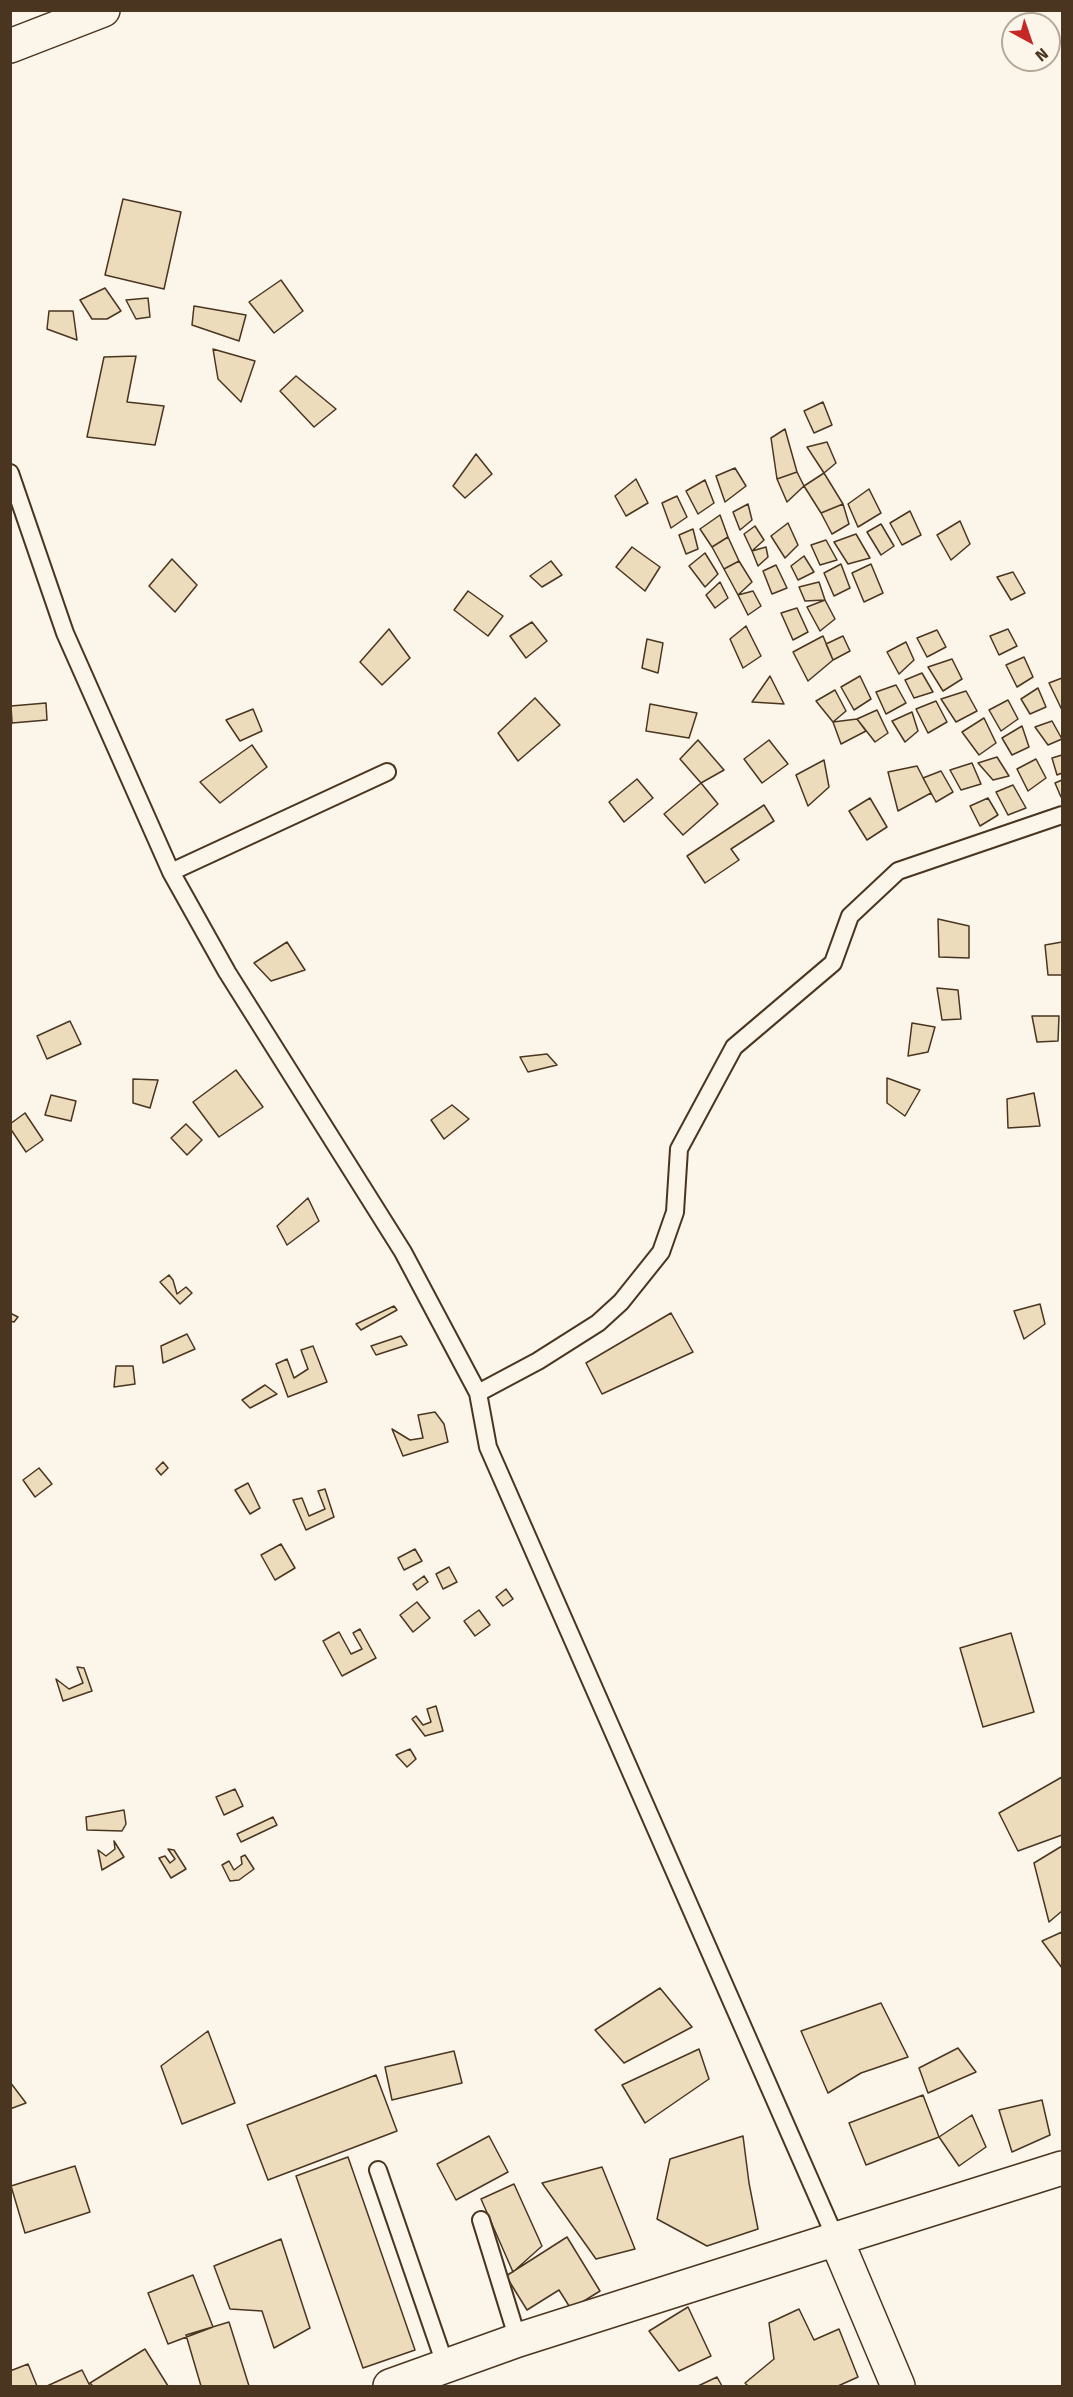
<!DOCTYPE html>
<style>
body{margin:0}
#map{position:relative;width:1073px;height:2397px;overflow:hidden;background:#fbf6e9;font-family:"Fira Sans",sans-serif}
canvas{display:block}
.frame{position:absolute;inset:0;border:12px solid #4a3520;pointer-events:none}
.north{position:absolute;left:1001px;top:12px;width:60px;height:60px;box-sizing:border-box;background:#fbf6e9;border:2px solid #b4a999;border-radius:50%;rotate:140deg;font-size:16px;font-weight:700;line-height:24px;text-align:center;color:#4a3520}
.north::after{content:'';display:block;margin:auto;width:21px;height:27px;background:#c62828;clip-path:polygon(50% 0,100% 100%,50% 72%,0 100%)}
</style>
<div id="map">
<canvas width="1073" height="2397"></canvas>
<div class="frame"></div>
<div class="north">N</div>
</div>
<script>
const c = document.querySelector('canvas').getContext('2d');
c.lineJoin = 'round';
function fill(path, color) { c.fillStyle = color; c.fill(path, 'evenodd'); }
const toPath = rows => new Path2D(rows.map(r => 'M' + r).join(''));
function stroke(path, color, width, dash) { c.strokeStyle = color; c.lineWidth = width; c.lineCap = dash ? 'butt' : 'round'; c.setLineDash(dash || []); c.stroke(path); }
const building = toPath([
 [123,199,181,212,164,289,105,275,123,199],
 [281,280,303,311,274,333,249,302,281,280],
 [105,288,121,311,107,319,92,319,80,300,105,288],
 [148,298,150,317,136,319,126,300,148,298],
 [194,306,246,315,239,341,192,325,194,306],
 [49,311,73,311,77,340,47,329,49,311],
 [213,349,255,361,241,402,218,379,213,349],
 [136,356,127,402,164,406,155,445,87,437,104,357,136,356],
 [296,376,336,409,314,427,280,391,296,376],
 [823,402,832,425,814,433,804,411,823,402],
 [785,429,797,472,777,479,771,438,785,429],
 [827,442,836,463,824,473,807,447,827,442],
 [476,454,492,474,465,498,453,486,476,454],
 [735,468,746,486,725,502,716,476,735,468],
 [797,472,804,486,787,502,777,479,797,472],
 [824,473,843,504,821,513,804,486,824,473],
 [636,479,648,503,626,516,615,496,636,479],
 [705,480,714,503,698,514,686,491,705,480],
 [869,489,881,513,858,527,848,504,869,489],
 [677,496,687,517,671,528,662,503,677,496],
 [748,504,752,520,740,530,733,512,748,504],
 [843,504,849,524,832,534,821,513,843,504],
 [910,511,921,535,902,545,890,523,910,511],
 [720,515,728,537,712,547,700,529,720,515],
 [960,521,970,544,951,560,937,535,960,521],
 [788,523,798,545,785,558,771,536,788,523],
 [881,524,894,546,881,555,867,532,881,524],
 [755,526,764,540,752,551,744,534,755,526],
 [693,529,698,549,686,554,679,535,693,529],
 [856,534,870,558,848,564,834,542,856,534],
 [728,537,739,561,724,569,712,547,728,537],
 [826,540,837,560,820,565,811,545,826,540],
 [632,547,660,567,645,591,616,567,632,547],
 [766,547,768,557,758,566,752,551,766,547],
 [705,553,718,574,705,587,689,566,705,553],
 [804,556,814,572,798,580,791,566,804,556],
 [172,559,197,585,175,612,149,586,172,559],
 [551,561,562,575,542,587,530,576,551,561],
 [739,561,752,582,738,595,724,569,739,561],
 [841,564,850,588,834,596,824,573,841,564],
 [871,564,883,593,864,602,852,573,871,564],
 [776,565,787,588,772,594,763,571,776,565],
 [1013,572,1025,593,1011,600,997,577,1013,572],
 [720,582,728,598,715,608,706,595,720,582],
 [819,582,825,600,805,601,799,587,819,582],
 [468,591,503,616,488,636,454,610,468,591],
 [753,591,761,606,748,615,738,595,753,591],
 [825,600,835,619,820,631,807,607,825,600],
 [797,608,808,632,793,640,781,613,797,608],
 [532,622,547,641,526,658,510,636,532,622],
 [746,626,761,656,743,668,730,639,746,626],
 [389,629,410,658,382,685,360,662,389,629],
 [1008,629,1017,646,999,655,990,636,1008,629],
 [937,630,946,647,927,657,917,638,937,630],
 [823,636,833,660,808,681,793,652,823,636],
 [843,636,850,651,833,660,826,644,843,636],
 [647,639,663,643,658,673,642,668,647,639],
 [906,642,914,660,899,674,887,652,906,642],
 [1024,657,1033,677,1017,687,1006,665,1024,657],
 [952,659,962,679,943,691,928,667,952,659],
 [922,673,933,692,914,698,905,680,922,673],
 [770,676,784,704,752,702,770,676],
 [860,676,871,699,854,710,841,687,860,676],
 [1062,678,1062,710,1049,683,1062,678],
 [896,685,906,703,886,714,876,692,896,685],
 [1038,688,1046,707,1030,714,1021,699,1038,688],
 [835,690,846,711,833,722,816,701,835,690],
 [966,691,977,711,956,722,941,699,966,691],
 [535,698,560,725,518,761,498,733,535,698],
 [1008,700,1018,719,1001,731,989,710,1008,700],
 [936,701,947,722,928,733,916,709,936,701],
 [46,703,47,720,12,723,11,706,46,703],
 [650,704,697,713,689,738,646,731,650,704],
 [253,709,262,731,240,741,226,720,253,709],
 [877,710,888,733,875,742,857,719,877,710],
 [912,712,918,731,905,742,892,721,912,712],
 [984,718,996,743,979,755,962,732,984,718],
 [857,719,866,731,841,744,833,722,857,719],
 [1052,721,1062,739,1048,745,1035,727,1052,721],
 [1022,726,1029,747,1012,755,1002,738,1022,726],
 [698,740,724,770,701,783,680,759,698,740],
 [769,740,788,764,762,783,744,759,769,740],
 [252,745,267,767,220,803,200,782,252,745],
 [1062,755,1062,773,1057,775,1052,758,1062,755],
 [997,757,1009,776,993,780,978,763,997,757],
 [1036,759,1046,778,1028,791,1017,769,1036,759],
 [824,760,829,787,808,806,796,775,824,760],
 [972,763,981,784,961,790,950,770,972,763],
 [917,766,931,793,898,811,888,772,917,766],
 [941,771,953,792,936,802,923,778,941,771],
 [637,779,653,798,624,822,609,802,637,779],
 [1062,780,1062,797,1061,797,1055,783,1062,780],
 [701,783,718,804,683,835,664,814,701,783],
 [1013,785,1026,808,1008,815,996,792,1013,785],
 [870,798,887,827,867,840,849,811,870,798],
 [988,798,998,815,980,826,970,806,988,798],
 [764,805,774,821,731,849,739,860,705,883,687,856,764,805],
 [938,919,969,926,969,958,939,957,938,919],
 [287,942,305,970,271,981,254,963,287,942],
 [1062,942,1062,975,1048,975,1045,945,1062,942],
 [937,988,958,990,961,1019,942,1020,937,988],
 [1032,1016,1059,1016,1058,1041,1037,1042,1032,1016],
 [70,1021,81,1044,47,1059,37,1036,70,1021],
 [912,1023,935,1027,928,1052,908,1056,912,1023],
 [547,1054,557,1065,528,1072,520,1057,547,1054],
 [236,1070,263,1107,219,1137,193,1102,236,1070],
 [887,1078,920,1090,905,1116,887,1103,887,1078],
 [133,1079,158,1080,150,1108,133,1103,133,1079],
 [1034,1093,1040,1126,1008,1128,1007,1099,1034,1093],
 [51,1095,76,1101,71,1121,45,1115,51,1095],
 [452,1105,469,1119,444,1139,431,1120,452,1105],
 [25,1113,43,1140,26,1152,10,1128,10,1124,25,1113],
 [186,1124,202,1140,187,1155,171,1138,186,1124],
 [308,1198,319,1221,287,1245,277,1226,308,1198],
 [169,1275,173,1280,177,1294,186,1287,192,1293,180,1304,160,1282,169,1275],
 [1040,1304,1045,1324,1024,1339,1014,1311,1040,1304],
 [394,1306,397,1310,361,1330,356,1324,394,1306],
 [10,1313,18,1317,14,1322,10,1321,10,1313],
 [671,1313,693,1352,602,1394,586,1363,671,1313],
 [187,1334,195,1349,163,1363,161,1346,187,1334],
 [401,1336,407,1345,376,1355,371,1346,401,1336],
 [313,1346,327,1382,288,1397,276,1364,287,1359,294,1378,308,1369,301,1350,313,1346],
 [116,1366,133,1366,135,1384,114,1387,116,1366],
 [265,1385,277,1394,250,1408,242,1400,265,1385],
 [435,1412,444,1424,448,1442,403,1456,392,1429,410,1440,423,1438,418,1415,435,1412],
 [163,1462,168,1468,161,1475,156,1469,163,1462],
 [39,1468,52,1484,35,1497,23,1480,39,1468],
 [248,1483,260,1508,250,1514,235,1490,248,1483],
 [325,1489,334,1517,306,1530,293,1500,302,1498,309,1516,325,1509,318,1491,325,1489],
 [281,1544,295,1568,275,1580,261,1555,281,1544],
 [415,1549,422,1561,404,1570,398,1558,415,1549],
 [449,1567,457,1582,443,1589,436,1574,449,1567],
 [424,1576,428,1582,417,1590,413,1584,424,1576],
 [506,1589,513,1599,503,1606,496,1597,506,1589],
 [417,1602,430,1618,413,1632,400,1615,417,1602],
 [479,1610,490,1625,475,1636,464,1621,479,1610],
 [360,1629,376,1658,342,1676,323,1641,339,1632,351,1654,362,1649,353,1633,360,1629],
 [1011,1633,1034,1712,983,1727,960,1648,1011,1633],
 [77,1667,84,1668,92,1691,63,1701,56,1679,69,1689,83,1683,77,1667],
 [436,1706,443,1731,425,1736,412,1719,416,1716,423,1725,431,1722,427,1709,436,1706],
 [410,1749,416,1759,407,1767,396,1755,410,1749],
 [1062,1777,1062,1835,1018,1851,999,1813,1062,1777],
 [235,1789,243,1806,224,1815,216,1797,235,1789],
 [124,1810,126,1824,122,1831,87,1830,86,1817,124,1810],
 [273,1817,277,1825,241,1842,237,1834,273,1817],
 [114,1841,124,1857,102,1870,98,1850,106,1856,115,1849,114,1841],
 [1062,1846,1062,1911,1049,1922,1034,1863,1062,1846],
 [168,1849,174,1850,186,1869,171,1878,159,1858,165,1856,170,1863,175,1859,168,1849],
 [245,1855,254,1869,239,1880,230,1881,222,1865,229,1861,234,1870,242,1864,241,1857,245,1855],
 [1062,1932,1062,1968,1042,1941,1062,1932],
 [660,1988,692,2027,624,2063,595,2030,660,1988],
 [881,2003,908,2057,861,2073,828,2093,801,2031,881,2003],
 [208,2031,235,2103,182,2124,161,2066,208,2031],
 [958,2048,976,2072,928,2093,919,2068,958,2048],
 [699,2049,709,2079,645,2123,622,2085,699,2049],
 [454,2051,462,2083,392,2100,385,2067,454,2051],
 [376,2075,397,2131,268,2180,247,2125,376,2075],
 [10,2082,26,2103,10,2109,10,2082],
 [923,2095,939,2137,866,2165,849,2123,923,2095],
 [1042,2100,1050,2135,1012,2152,999,2110,1042,2100],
 [972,2115,986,2147,959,2166,939,2137,972,2115],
 [489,2136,508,2172,456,2200,437,2164,489,2136],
 [743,2136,749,2183,758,2229,707,2246,657,2219,670,2159,743,2136],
 [348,2157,415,2350,363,2368,296,2176,348,2157],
 [75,2166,90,2212,25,2233,11,2186,75,2166],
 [602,2167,635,2249,596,2259,542,2183,602,2167],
 [514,2184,542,2246,513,2272,481,2199,514,2184],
 [567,2237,600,2291,571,2309,559,2290,527,2310,506,2276,567,2237],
 [281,2239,310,2328,274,2348,262,2311,230,2309,214,2266,281,2239],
 [193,2275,213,2327,168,2344,148,2293,193,2275],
 [688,2307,711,2356,679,2371,649,2331,688,2307],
 [799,2309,814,2340,839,2329,858,2377,838,2386,748,2386,745,2383,774,2359,769,2323,799,2309],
 [229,2322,249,2386,201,2386,186,2335,229,2322],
 [145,2349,168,2386,93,2386,90,2383,145,2349],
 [28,2364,37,2386,10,2386,10,2371,28,2364],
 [82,2370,90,2386,47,2386,82,2370],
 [717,2377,722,2386,698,2386,717,2377]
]);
fill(building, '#ecdcbc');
stroke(building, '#4a3520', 1.5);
const lane = toPath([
 [10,473,65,633,171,872,227,972,403,1252,478,1393],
 [171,872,387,772],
 [378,2170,446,2367],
 [481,2220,518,2340],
 [836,2239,488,1447,478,1393,538,1361,598,1323,621,1302,661,1252,675,1212,679,1149,734,1047,833,963,850,916,898,871,1062,815]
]);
const street = toPath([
 [10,46,103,10],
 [836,2239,1062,2168],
 [390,2386,518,2340,836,2239,898,2386]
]);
stroke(lane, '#4a3520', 20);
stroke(street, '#4a3520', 36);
stroke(lane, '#fbf6e9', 16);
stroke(street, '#fbf6e9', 33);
</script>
